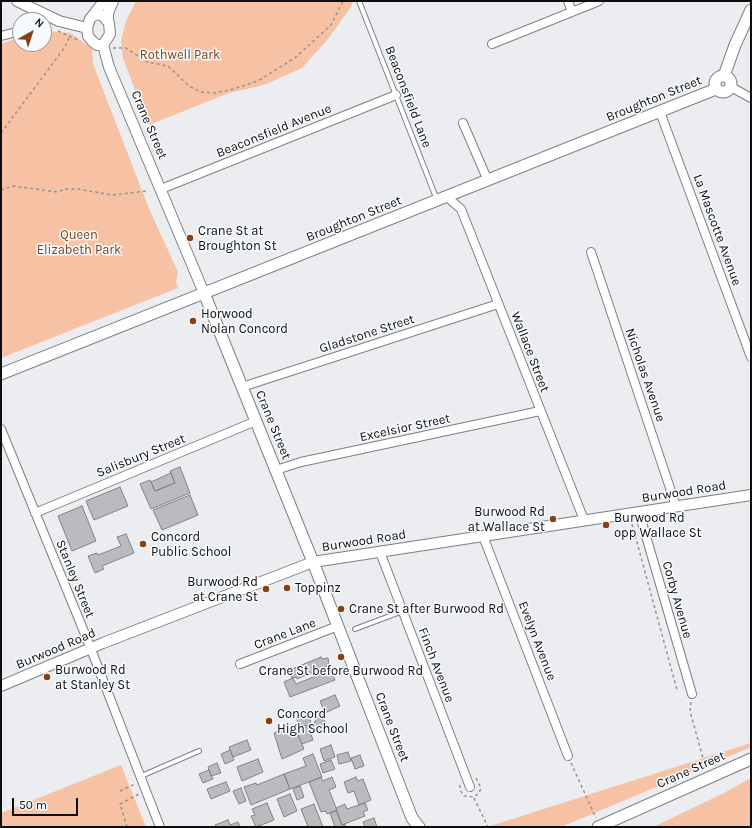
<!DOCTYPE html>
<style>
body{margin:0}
#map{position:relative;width:752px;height:828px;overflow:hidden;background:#ebedf0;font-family:Karla,sans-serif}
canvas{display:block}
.frame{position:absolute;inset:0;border:2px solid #0e0e0f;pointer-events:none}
.north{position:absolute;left:12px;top:12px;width:40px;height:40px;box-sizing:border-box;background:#f8fbfd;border:1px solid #9a9c9e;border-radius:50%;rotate:39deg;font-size:11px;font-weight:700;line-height:16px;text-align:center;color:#0e0e0f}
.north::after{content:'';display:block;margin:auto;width:14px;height:18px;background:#854214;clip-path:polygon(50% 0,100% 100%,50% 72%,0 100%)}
.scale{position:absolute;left:12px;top:798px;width:66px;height:18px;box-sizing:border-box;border:2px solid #0e0e0f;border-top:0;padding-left:5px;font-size:12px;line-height:14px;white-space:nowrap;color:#0e0e0f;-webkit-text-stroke:3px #f8fbfd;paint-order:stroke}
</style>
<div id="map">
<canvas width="752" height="828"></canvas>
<div class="frame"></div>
<div class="north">N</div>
<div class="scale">50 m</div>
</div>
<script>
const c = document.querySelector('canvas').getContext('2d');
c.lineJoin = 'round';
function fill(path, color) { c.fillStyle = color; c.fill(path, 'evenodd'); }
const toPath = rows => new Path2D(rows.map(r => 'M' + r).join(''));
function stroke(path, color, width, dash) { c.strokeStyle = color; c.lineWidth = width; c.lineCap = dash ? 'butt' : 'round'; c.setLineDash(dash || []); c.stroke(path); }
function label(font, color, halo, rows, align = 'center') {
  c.font = font + ' Karla,sans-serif'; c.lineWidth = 3; c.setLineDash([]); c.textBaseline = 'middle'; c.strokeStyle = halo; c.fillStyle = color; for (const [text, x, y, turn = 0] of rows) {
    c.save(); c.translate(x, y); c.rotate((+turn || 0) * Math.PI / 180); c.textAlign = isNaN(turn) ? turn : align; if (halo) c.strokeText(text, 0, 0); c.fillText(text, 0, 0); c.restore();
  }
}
fill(toPath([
 [136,1,353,1,351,7,328,39,302,68,264,85,229,93,149,125,123,59,121,41,126,21],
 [44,31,71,33,92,49,93,64,150,211,178,272,176,282,178,288,1,358,1,44,20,37,20,44,44,44],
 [751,743,751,747,561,827,487,827],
 [121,765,146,827,1,827,1,813],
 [751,778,751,827,653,827,722,794]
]), '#f7c1a4');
const building = toPath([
 [180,467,190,493,151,509,140,484,150,480,155,491,175,483,170,471,180,467],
 [171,473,175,483,155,491,151,482,171,473],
 [120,487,128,506,94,520,86,501,120,487],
 [190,495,198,515,162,530,153,510,190,495],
 [82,506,96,541,72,551,58,516,82,506],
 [126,534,134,553,102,566,104,569,95,573,88,556,97,553,98,555,121,546,117,537,126,534],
 [321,657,322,659,328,658,329,665,297,679,296,677,292,678,289,673,293,671,292,669,321,657],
 [331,670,335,680,290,697,284,682,293,678,296,684,331,670],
 [335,695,340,706,325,713,320,701,335,695],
 [309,712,311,724,299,727,296,715,309,712],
 [317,717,325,721,320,732,312,728,317,717],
 [294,725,304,749,282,759,274,733,294,725],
 [308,726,313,740,302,744,296,731,308,726],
 [247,740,251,750,233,757,229,747,247,740],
 [331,745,335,757,324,761,320,749,331,745],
 [230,750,234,760,225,764,221,754,230,750],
 [348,752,351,761,339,764,337,755,348,752],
 [313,754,322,777,290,789,284,774,306,766,303,758,313,754],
 [360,755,364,766,355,769,351,758,360,755],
 [258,759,263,772,242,781,237,767,258,759],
 [331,760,335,769,323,773,320,764,331,760],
 [217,763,221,773,211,776,208,767,217,763],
 [209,770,213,779,203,783,199,774,209,770],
 [284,774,290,789,251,805,244,787,256,783,257,785,284,774],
 [321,777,323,781,332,777,336,787,329,790,337,810,327,814,326,811,321,812,309,782,321,777],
 [356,777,358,781,363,779,371,800,359,805,354,791,348,793,344,782,356,777],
 [226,782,230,791,211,799,207,789,226,782],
 [300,786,304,797,297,800,293,789,300,786],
 [241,788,246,801,239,804,233,791,241,788],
 [290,794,297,811,284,817,277,799,290,794],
 [267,803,274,820,256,827,251,816,255,815,252,809,267,803],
 [365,803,368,810,363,812,365,816,342,825,336,808,345,804,347,809,365,803],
 [314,804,323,827,308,827,301,809,314,804],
 [336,811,342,825,345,824,346,827,335,827,330,813,336,811],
 [374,818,377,827,365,827,363,822,374,818],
 [228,820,230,825,238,822,240,827,216,827,215,825,228,820]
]);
fill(building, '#b9bbbe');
stroke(building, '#818385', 1);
const service = toPath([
 [359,1,437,200],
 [355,629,403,611],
 [139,777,199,751]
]);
const minor = toPath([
 [568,1,572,12],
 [32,20,37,10],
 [1,36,20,31],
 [492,44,599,1],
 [731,87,751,98],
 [660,112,751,357],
 [463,123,488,181],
 [161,189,396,95],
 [447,197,461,209,584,520],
 [591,252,676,506],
 [242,387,498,304],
 [1,429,87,639,160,827],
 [276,470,301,462,540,411],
 [639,512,692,694],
 [35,513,256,421],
 [483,536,568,756],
 [380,552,470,787],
 [240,664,338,626]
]);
const tertiary = toPath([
 [17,1,59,21,87,28],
 [93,16,98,14,103,16,109,23,110,34,103,45,97,45,92,41,88,36,87,28,90,19,104,1],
 [108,21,108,13,113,1],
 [103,45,109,67,204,293],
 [1,686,103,643,313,562,751,495]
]);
const secondary = toPath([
 '715 84a8 8 0 1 1 16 0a8 8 0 1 1-16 0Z',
 [724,76,735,45,751,10],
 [204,293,313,562,412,818,419,827],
 [1,374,716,89],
 [598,827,751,759]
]);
stroke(service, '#7d7f81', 6);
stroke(minor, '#7d7f81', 10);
stroke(tertiary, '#7d7f81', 12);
stroke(secondary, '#7d7f81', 13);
stroke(toPath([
 [58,31,80,41],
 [113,48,126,48,147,62,168,66,189,86,201,92,214,93,230,90,258,81,296,57,331,25,343,1],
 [1,133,65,47,70,36],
 [1,190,13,186,57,192,66,189,78,189,112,195,147,191],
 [632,524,677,690],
 [691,702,690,711,704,762],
 [571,763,596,818],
 [460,785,460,790,464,796,474,797,479,793,481,788,476,778],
 [120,791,135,784],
 [474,798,488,827],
 [127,827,120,804,139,794]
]), '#929395', 1.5, [3, 3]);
stroke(service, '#fff', 4);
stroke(minor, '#fff', 8);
stroke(tertiary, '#fff', 10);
stroke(secondary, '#fff', 11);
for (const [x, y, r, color] of [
 [190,238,4,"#854214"],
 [193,321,4,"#854214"],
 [553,519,4,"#854214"],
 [606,525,4,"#854214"],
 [143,544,4,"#854214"],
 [287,588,4,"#854214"],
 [266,589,4,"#854214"],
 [341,609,4,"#854214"],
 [341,657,4,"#854214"],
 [47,677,4,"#854214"],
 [269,721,4,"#854214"]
]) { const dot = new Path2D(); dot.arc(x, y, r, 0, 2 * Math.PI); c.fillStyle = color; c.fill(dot); stroke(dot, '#f8fbfd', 1.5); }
label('13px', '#7f4119', '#f8fbfd', [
 ["Rothwell Park",180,55],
 ["Queen",79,235],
 ["Elizabeth Park",79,250]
]);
label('13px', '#0e0e0f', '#f8fbfd', [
 ["Beaconsfield Lane",408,97,69],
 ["Broughton Street",654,99,-22],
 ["Crane Street",149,125,67],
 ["Beaconsfield Avenue",274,131,-22],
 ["Broughton Street",354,219,-22],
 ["La Mascotte Avenue",717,230,70],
 ["Gladstone Street",367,334,-18],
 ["Wallace Street",530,352,69],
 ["Nicholas Avenue",645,375,71],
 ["Crane Street",273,425,68],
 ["Excelsior Street",405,428,-12],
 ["Salisbury Street",141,456,-22],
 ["Burwood Road",684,492,-9],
 ["Burwood Road",364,541,-9],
 ["Stanley Street",75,579,68],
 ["Corby Avenue",677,600,74],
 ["Crane Lane",285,634,-21],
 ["Evelyn Avenue",537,641,69],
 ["Burwood Road",56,649,-23],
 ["Finch Avenue",436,665,69],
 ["Crane Street",392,727,69],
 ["Crane Street",691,770,-24]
]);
label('13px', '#0e0e0f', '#f8fbfd', [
 ["Crane St at",198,231],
 ["Broughton St",198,246],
 ["Horwood",201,314],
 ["Nolan Concord",201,329],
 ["Burwood Rd",545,512,"right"],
 ["at Wallace St",545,527,"right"],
 ["Burwood Rd",614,518],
 ["opp Wallace St",614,533],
 ["Concord",151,537],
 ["Public School",151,552],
 ["Burwood Rd",258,582,"right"],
 ["at Crane St",258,597,"right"],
 ["Toppinz",295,588],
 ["Crane St after Burwood Rd",349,609],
 ["Burwood Rd",55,670],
 ["at Stanley St",55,685],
 ["Crane St before Burwood Rd",341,671,"center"],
 ["Concord",277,714],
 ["High School",277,729]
], 'left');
</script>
